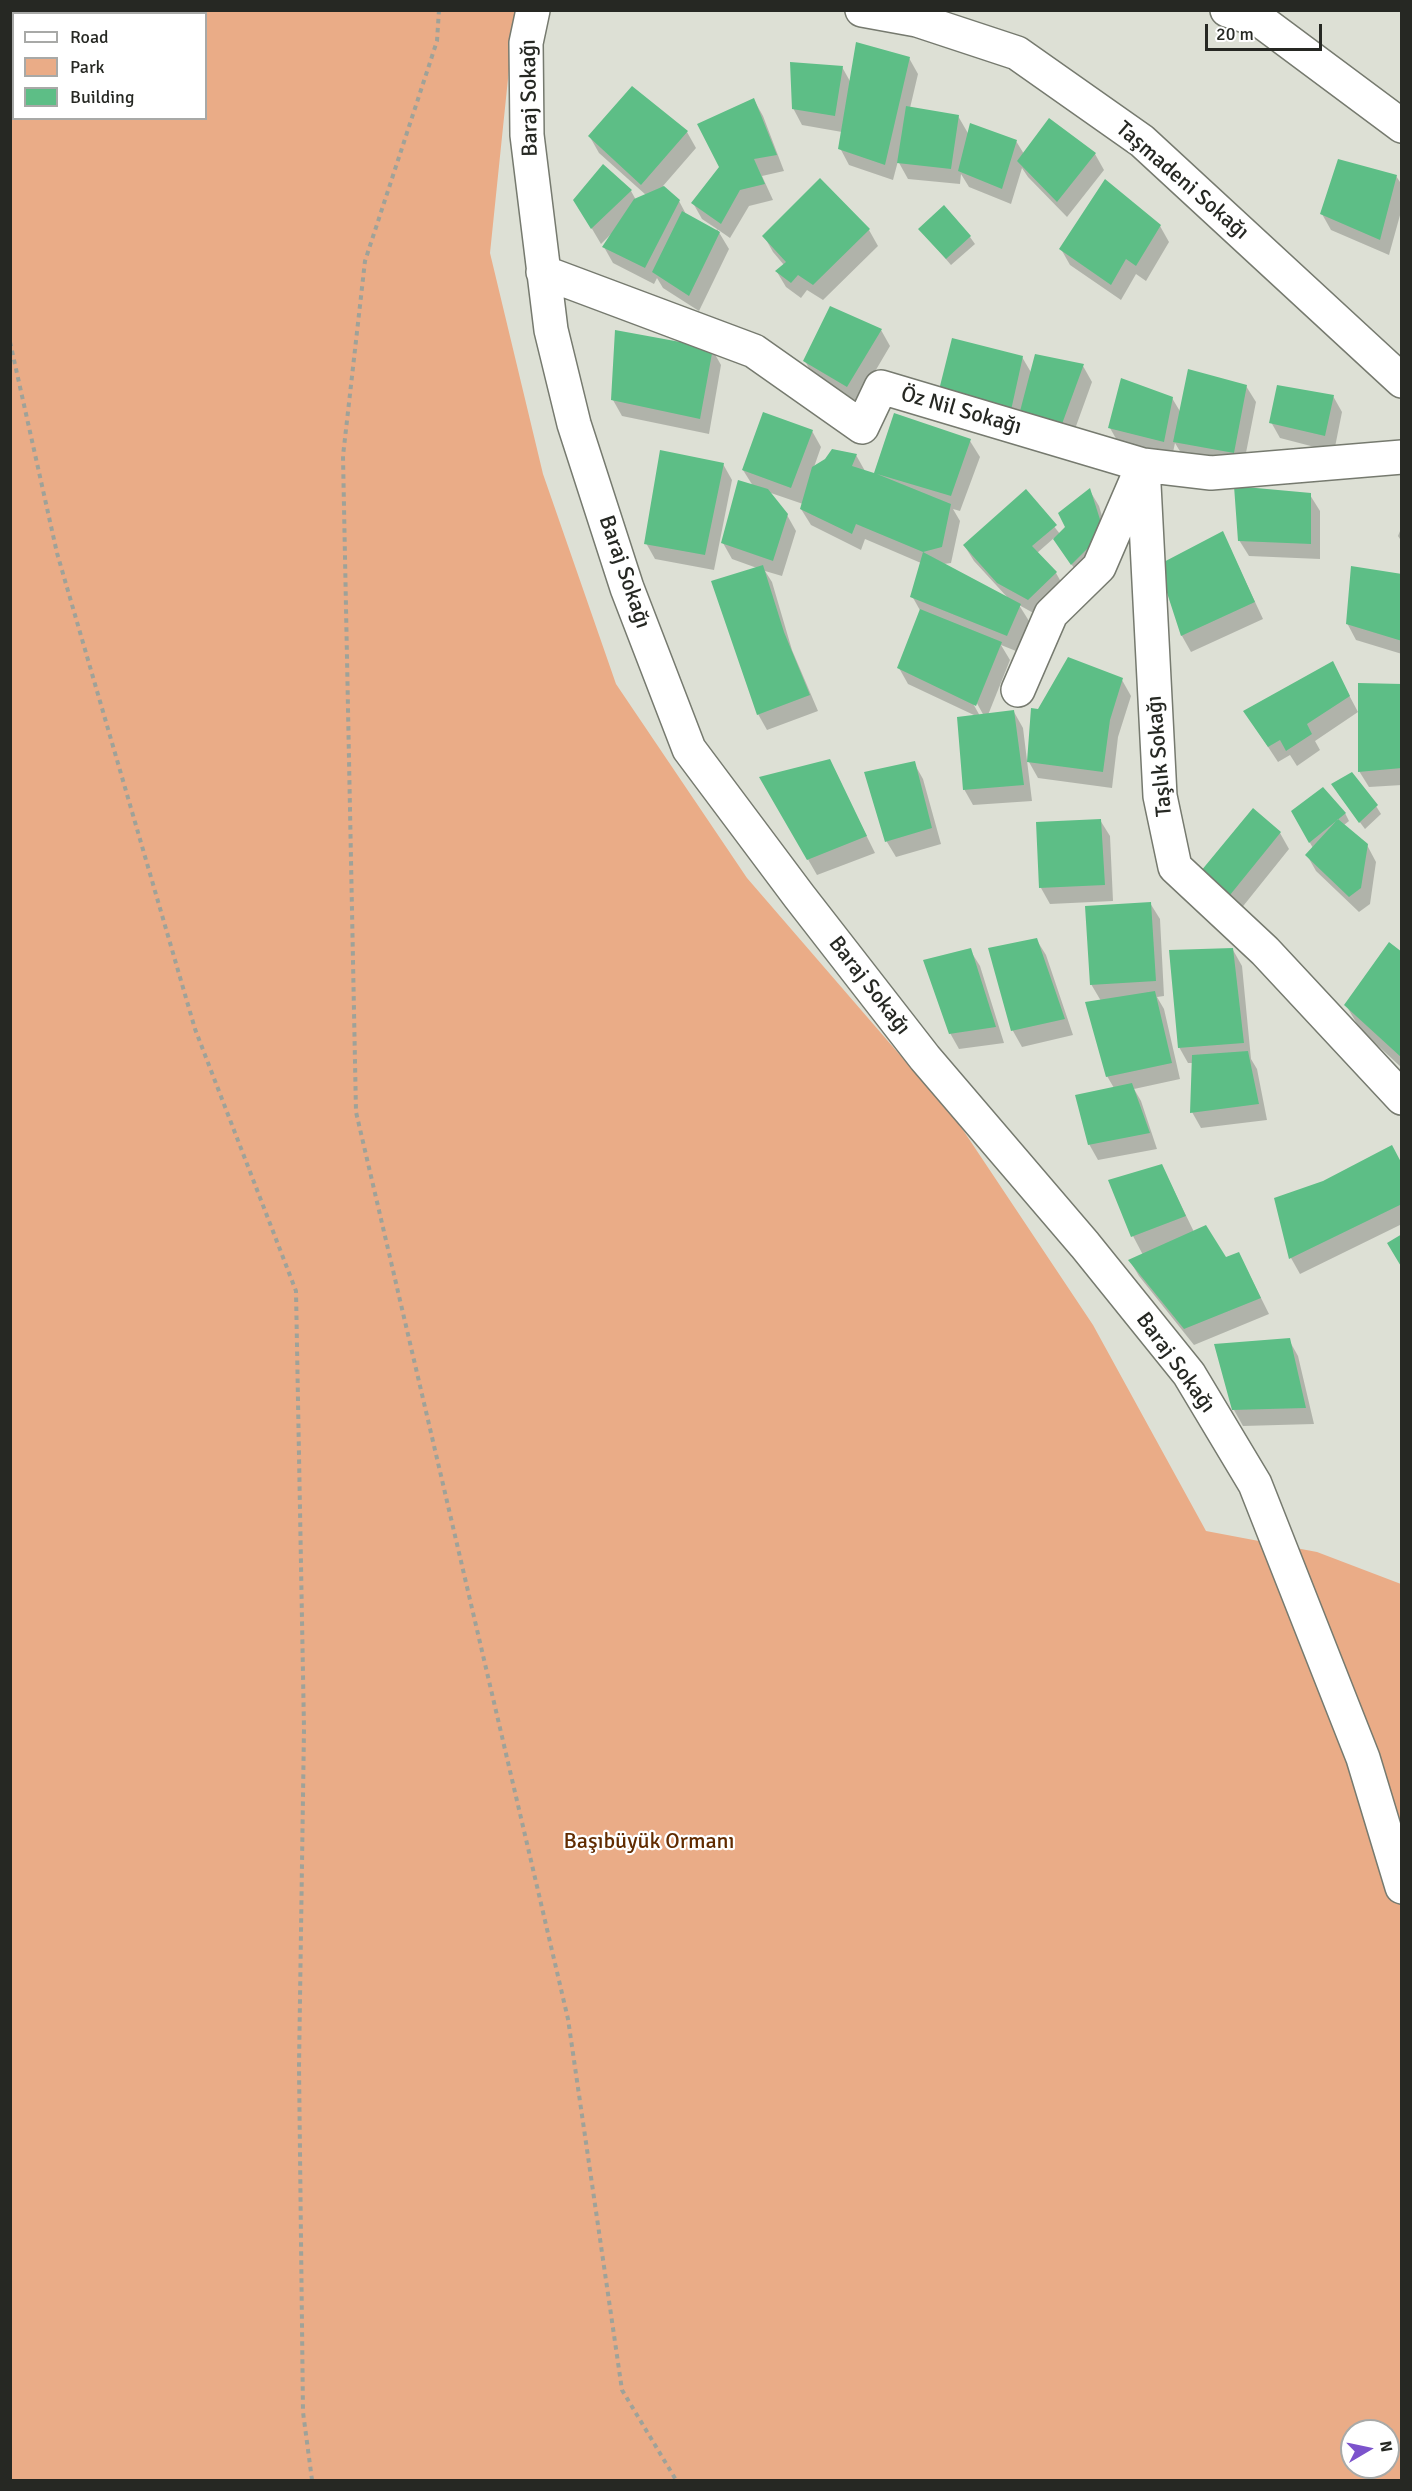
<!DOCTYPE html>
<meta charset="utf-8">
<style>
body{margin:0}
#map{position:relative;width:1412px;height:2491px;overflow:hidden;background:#dde0d5;font-family:Signika,sans-serif}
canvas{display:block}
.frame{position:absolute;inset:0;border:12px solid #262823;pointer-events:none}
.legend{position:absolute;left:12px;top:12px;width:195px;height:108px;box-sizing:border-box;background:#fff;border:2px solid #a8a9a7;margin:0;padding:8px 10px;list-style:none;font-size:18px;color:#262823}
.legend li{display:flex;align-items:center;gap:12px;height:30px}
.legend b{width:30px;border:2px solid #a8a9a7}
.north{position:absolute;left:1340px;top:2419px;width:60px;height:60px;box-sizing:border-box;background:#fff;border:2px solid #a8a9a7;border-radius:50%;rotate:81deg;font-size:16px;font-weight:700;line-height:24px;text-align:center;color:#262823}
.north::after{content:'';display:block;margin:auto;width:21px;height:27px;background:#7c53cc;clip-path:polygon(50% 0,100% 100%,50% 72%,0 100%)}
.scale{position:absolute;left:1205px;top:24px;width:117px;height:27px;box-sizing:border-box;border:3px solid #262823;border-top:0;padding-left:8px;font-size:18px;line-height:21px;white-space:nowrap;color:#262823;-webkit-text-stroke:4px #fff;paint-order:stroke}
</style>
<div id="map">
<canvas width="1412" height="2491"></canvas>
<div class="frame"></div>
<ul class="legend">
<li><b style="height:8px;background:#fff"></b>Road</li>
<li><b style="height:16px;background:#eaac87"></b>Park</li>
<li><b style="height:16px;background:#5dbe86"></b>Building</li>
</ul>
<div class="north">N</div>
<div class="scale">20 m</div>
</div>
<script>
const c = document.querySelector('canvas').getContext('2d');
c.lineJoin = 'round';
function fill(path, color) { c.fillStyle = color; c.fill(path, 'evenodd'); }
const toPath = rows => new Path2D(rows.map(r => 'M' + r).join(''));
function stroke(path, color, width, dash) { c.strokeStyle = color; c.lineWidth = width; c.lineCap = dash ? 'butt' : 'round'; c.setLineDash(dash || []); c.stroke(path); }
function label(font, color, halo, rows, align = 'center') {
  c.font = font + ' Signika,sans-serif'; c.lineWidth = 4.5; c.setLineDash([]); c.textBaseline = 'middle'; c.strokeStyle = halo; c.fillStyle = color; for (const [text, x, y, turn = 0] of rows) {
    c.save(); c.translate(x, y); c.rotate((+turn || 0) * Math.PI / 180); c.textAlign = isNaN(turn) ? turn : align; if (halo) c.strokeText(text, 0, 0); c.fillText(text, 0, 0); c.restore();
  }
}
fill(toPath([
 [11,11,515,11,490,253,543,474,616,684,747,878,957,1121,1093,1325,1206,1531,1317,1552,1401,1584,1401,2480,11,2480],
 [14,14,206,14,206,118,14,118],
 [1352,2431,1388,2431,1388,2467,1352,2467]
]), '#eaac87');
fill(toPath([
 [909,58,918,74,910,108,958,116,969,135,1016,141,1024,154,1049,120,1095,154,1104,170,1067,217,1028,177,1022,168,1011,204,969,187,961,174,960,184,908,179,898,161,893,180,849,165,840,148,842,132,802,125,793,108,842,67,851,83],
 [754,100,763,116,784,171,762,176,773,200,749,206,730,238,717,229,729,249,699,311,663,288,657,278,654,284,613,263,604,247,611,234,601,244,575,200,603,166,631,191,636,200,646,195,599,153,590,137,687,132,696,148,663,186,679,201,687,216,716,231,717,229,702,219,693,203,720,167],
 [1396,176,1402,185,1402,208,1389,255,1331,230,1322,214],
 [820,180,869,230,878,246,823,300,807,290,801,298,786,287,777,272,784,265,773,252,764,236],
 [1160,226,1169,242,1146,281,1136,274,1121,300,1070,265,1061,249],
 [920,229,970,237,975,244,951,265],
 [881,330,890,346,857,402,814,377,805,361],
 [712,349,721,365,709,434,622,416,613,400],
 [1022,357,1032,374,1083,366,1092,382,1071,440,948,414],
 [1246,386,1256,402,1243,468,1184,458,1175,443,1172,457,1119,444,1110,428,1172,398,1181,413],
 [1333,396,1342,412,1334,452,1280,438,1271,422],
 [895,415,970,441,980,457,960,511,953,509,960,521,951,563,944,564,1008,598,974,561,964,545,1026,491,1060,534,1067,527,1090,491,1099,506,1112,549,1082,580,1054,538,1037,553,1056,573,1065,589,1037,615,1019,605,1029,621,1016,651,1001,645,1010,660,988,715,1014,712,1023,728,1032,801,973,805,964,789,976,716,908,684,899,668,921,612,912,596,921,563,865,539,861,550,811,525,801,509,803,504,768,492,787,515,796,531,782,576,765,571,772,582,792,650,818,711,767,730,758,714,757,568,732,559,723,543,753,486,743,470,812,431,821,447,814,467,856,455,865,471,875,475],
 [974,698,984,716,980,716,971,700],
 [723,464,732,480,714,570,655,559,646,543],
 [1310,495,1320,511,1320,559,1249,556,1239,540],
 [1402,526,1402,542,1398,536],
 [1223,533,1263,619,1191,652,1182,636,1159,566],
 [1402,575,1402,654,1356,640,1347,623],
 [1332,663,1358,712,1315,741,1320,750,1297,766,1290,755,1278,762,1245,712],
 [1122,680,1131,696,1118,737,1112,788,1038,778,1029,762,1039,711],
 [1402,686,1402,785,1369,787,1359,771],
 [829,760,875,853,817,875,761,778],
 [914,763,923,779,941,844,896,857,887,842,866,773],
 [1337,792,1376,806,1381,814,1365,829],
 [1253,810,1280,833,1289,849,1240,910,1212,887],
 [1292,812,1345,813,1349,821,1344,825,1367,845,1376,862,1370,904,1359,912,1316,871,1307,855,1313,848],
 [1100,820,1110,836,1113,901,1050,904,1041,888,1038,824],
 [1150,903,1160,919,1164,996,1157,997,1164,1009,1180,1079,1134,1089,1141,1101,1157,1149,1098,1160,1089,1144,1114,1088,1107,1076,1101,1001,1091,984],
 [1036,939,1046,955,1073,1035,1022,1047,1013,1031,990,949],
 [970,950,980,966,1004,1043,959,1049,950,1033],
 [1233,950,1242,966,1251,1059,1257,1069,1267,1120,1201,1128,1192,1112,1193,1063,1188,1063,1179,1047],
 [1402,954,1402,1068,1360,1029,1346,1005],
 [1402,1165,1402,1224,1300,1274,1291,1258,1276,1199],
 [1162,1166,1194,1232,1226,1259,1247,1270,1269,1314,1194,1345,1139,1276,1130,1261,1143,1255,1133,1236],
 [1289,1340,1298,1356,1314,1424,1243,1426,1234,1410]
]), '#0003');
fill(toPath([
 [856,42,910,57,885,165,838,149],
 [790,62,843,66,835,116,792,109],
 [632,86,688,131,641,185,588,136],
 [754,98,777,155,754,159,765,184,740,190,721,224,691,203,719,167,697,124],
 [906,106,959,115,951,169,897,163],
 [1049,118,1096,153,1057,202,1017,161],
 [970,123,1017,140,1002,189,958,171],
 [1338,159,1397,175,1380,240,1320,214],
 [603,164,632,190,591,229,573,200],
 [820,178,870,229,813,285,798,275,791,283,775,271,786,262,762,236],
 [1105,179,1161,225,1136,266,1126,259,1111,285,1059,249],
 [664,186,680,200,645,268,602,247,634,199],
 [944,205,971,236,946,259,918,229],
 [682,211,720,232,689,296,652,272],
 [830,306,882,329,847,387,803,361],
 [615,330,713,348,700,419,611,400],
 [952,338,1023,356,1010,415,937,398],
 [1035,354,1084,364,1062,424,1019,415],
 [1188,369,1247,385,1234,453,1173,442],
 [1121,378,1173,397,1164,442,1108,428],
 [1277,385,1334,395,1325,436,1269,423],
 [763,412,813,430,791,488,742,470],
 [894,413,971,439,951,496,877,474,951,504,942,547,923,552,1021,604,1007,636,910,597,923,552,856,524,852,534,800,509,812,467,825,459,832,449,857,454,852,466,874,473],
 [660,450,724,463,705,555,644,544],
 [738,480,768,489,788,514,773,561,721,543],
 [1234,486,1311,493,1311,544,1238,541],
 [1090,488,1104,532,1071,565,1053,539,1065,527,1058,513],
 [1026,489,1057,525,1032,546,1057,572,1028,600,997,583,963,545],
 [1223,531,1255,602,1181,636,1158,565],
 [763,565,784,632,810,695,757,715,711,581],
 [1351,566,1402,574,1402,641,1346,624],
 [920,609,1002,642,976,706,897,668],
 [1068,657,1123,678,1110,720,1103,772,1027,762,1031,708,1038,709],
 [1333,661,1350,696,1307,724,1312,734,1286,751,1280,740,1268,747,1243,711],
 [1358,683,1402,684,1402,768,1358,772],
 [1014,710,1024,785,963,790,957,717],
 [830,759,867,836,807,860,759,777],
 [915,761,932,828,885,842,864,772],
 [1352,772,1378,805,1359,823,1331,784],
 [1323,787,1346,813,1309,843,1291,811],
 [1253,808,1281,832,1230,895,1201,871],
 [1101,819,1105,885,1039,888,1036,822],
 [1338,819,1368,844,1361,888,1349,897,1305,855],
 [1151,902,1156,981,1090,985,1085,906],
 [1037,938,1065,1019,1011,1031,988,948],
 [1389,942,1402,952,1402,1058,1344,1005],
 [971,948,996,1027,949,1034,923,960],
 [1233,948,1244,1043,1178,1048,1169,950],
 [1155,991,1172,1063,1106,1077,1085,1002],
 [1248,1051,1259,1104,1190,1113,1192,1055],
 [1132,1083,1150,1133,1088,1145,1075,1095],
 [1392,1145,1402,1164,1402,1204,1289,1259,1274,1198,1323,1181],
 [1162,1164,1186,1216,1131,1237,1108,1180],
 [1206,1225,1226,1257,1239,1252,1261,1298,1184,1329,1128,1260],
 [1402,1234,1402,1268,1387,1243],
 [1290,1338,1306,1408,1232,1410,1214,1344]
]), '#5dbe86');
const minor = toPath([
 [533,10,526,43,527,135,551,330,574,424,627,588,689,749,799,896,925,1058,1085,1245,1189,1374,1255,1484,1363,1758,1402,1887],
 [862,10,917,20,1017,53,1142,141,1402,381],
 [1227,10,1261,21,1402,126],
 [543,272,754,351,862,427,881,387,1143,465,1211,473,1402,457],
 [1143,465,1160,796,1175,867,1265,951,1402,1098],
 [1018,690,1051,614,1099,567,1140,472]
]);
stroke(minor, '#767a6f', 36);
stroke(toPath([
 [439,10,437,41,365,261,343,456,356,1112,568,2019,622,2390,676,2480],
 [10,342,57,553,195,1029,296,1291,304,1729,299,2067,303,2412,312,2480]
]), '#9fa299', 4, [4.5, 4.5]);
stroke(minor, '#fff', 33);
label('22px', '#262823', '#fff', [
 ["Baraj Sokağı",530,98,-91],
 ["Taşmadeni Sokağı",1182,181,41],
 ["Öz Nil Sokağı",961,411,16],
 ["Baraj Sokağı",624,572,71],
 ["Taşlık Sokağı",1160,756,-95],
 ["Baraj Sokağı",869,986,52],
 ["Baraj Sokağı",1175,1363,54]
]);
label('22px', '#612b00', '#fff', [
 ["Başıbüyük Ormanı",649,1842]
]);
</script>
